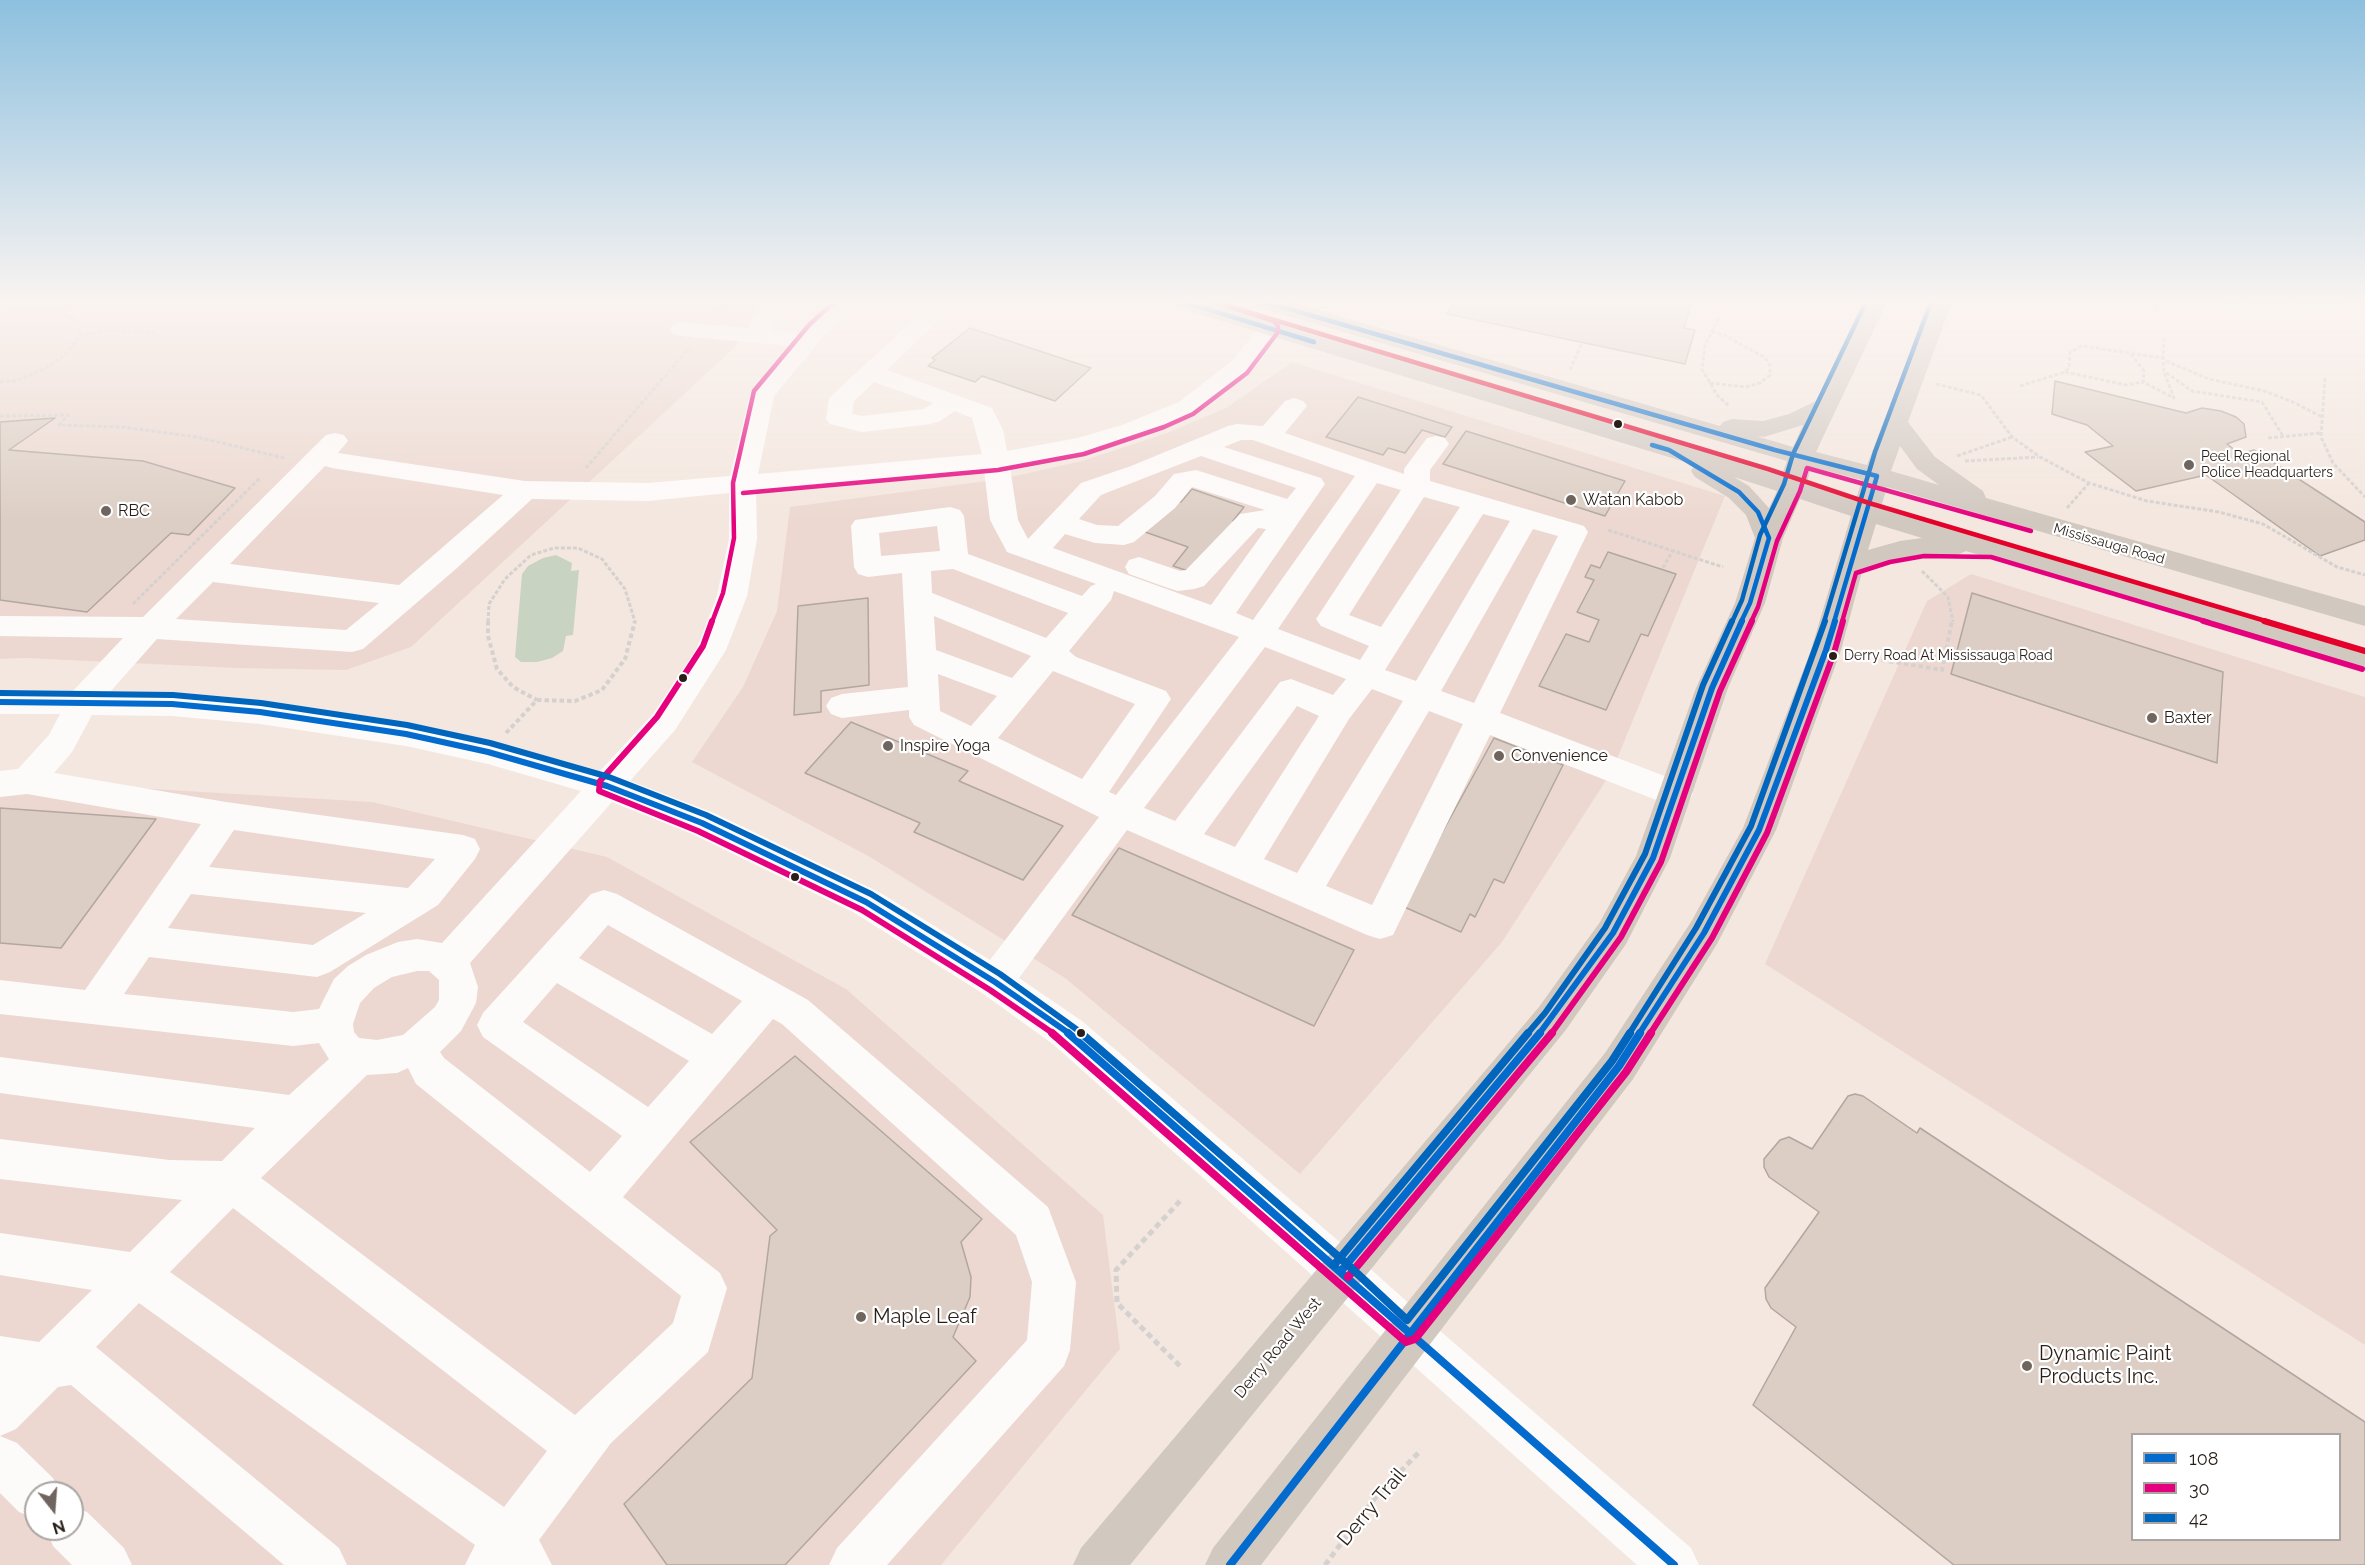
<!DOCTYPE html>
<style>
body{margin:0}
#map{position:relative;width:2365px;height:1565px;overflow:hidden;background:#f4e7df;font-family:Raleway,sans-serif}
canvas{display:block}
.legend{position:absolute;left:2131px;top:1433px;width:210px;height:108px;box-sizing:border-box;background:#fff;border:2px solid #a9a5a3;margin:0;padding:8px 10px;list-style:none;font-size:18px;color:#291f18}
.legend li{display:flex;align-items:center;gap:12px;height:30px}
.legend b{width:30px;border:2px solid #a9a5a3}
.north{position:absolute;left:24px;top:1481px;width:60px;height:60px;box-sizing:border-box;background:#fff;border:2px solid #a9a5a3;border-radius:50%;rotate:163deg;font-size:16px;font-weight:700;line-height:24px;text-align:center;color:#291f18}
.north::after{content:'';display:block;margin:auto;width:21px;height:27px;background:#70655e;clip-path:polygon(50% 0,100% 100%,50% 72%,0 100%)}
</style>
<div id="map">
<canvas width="2365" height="1565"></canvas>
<ul class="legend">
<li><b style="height:8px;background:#026bcd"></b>108</li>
<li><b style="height:8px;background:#e5007d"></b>30</li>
<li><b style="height:8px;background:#0065bd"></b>42</li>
</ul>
<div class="north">N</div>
</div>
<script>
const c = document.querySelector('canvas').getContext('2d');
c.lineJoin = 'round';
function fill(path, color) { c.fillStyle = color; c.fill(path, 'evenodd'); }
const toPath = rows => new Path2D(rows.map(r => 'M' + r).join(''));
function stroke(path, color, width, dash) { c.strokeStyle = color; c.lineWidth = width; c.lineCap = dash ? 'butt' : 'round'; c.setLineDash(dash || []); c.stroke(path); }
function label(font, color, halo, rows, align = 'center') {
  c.font = font + ' Raleway,sans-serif'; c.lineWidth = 4.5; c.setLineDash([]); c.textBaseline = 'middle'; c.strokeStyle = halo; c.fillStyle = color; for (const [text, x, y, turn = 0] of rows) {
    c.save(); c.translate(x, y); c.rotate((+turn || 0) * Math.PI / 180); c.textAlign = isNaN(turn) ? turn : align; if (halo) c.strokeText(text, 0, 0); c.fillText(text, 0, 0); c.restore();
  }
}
fill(toPath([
 [0,302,762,302,758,314,734,348,411,647,346,670,237,668,25,658,0,659],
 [1292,362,1725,496,1612,771,1502,942,1300,1174,1065,978,870,857,692,762,743,687,777,611,790,507,1001,479,1082,461,1167,433,1226,408],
 [1971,574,2365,697,2365,1345,1765,964,1927,601],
 [0,780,372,802,607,857,846,989,1103,1215,1120,1349,941,1565,0,1565],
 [36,1493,72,1493,72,1529,36,1529]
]), '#ecd8d0');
fill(toPath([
 [556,555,572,563,571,571,579,570,573,635,566,636,563,651,552,658,537,662,521,662,515,657,522,574,528,566,543,558]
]), '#c9d3c2');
const building = toPath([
 [1453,302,1681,302,1691,304,1684,328,1695,330,1685,364,1447,314,1453,302],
 [970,328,1091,368,1055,401,982,376,975,382,928,366,935,360,932,358,970,328],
 [2055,381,2186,413,2202,408,2221,411,2236,417,2244,424,2246,437,2227,444,2240,454,2254,450,2365,522,2365,540,2320,556,2206,475,2136,491,2085,452,2113,446,2087,425,2052,414,2055,381],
 [1358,397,1452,427,1445,437,1422,430,1405,453,1388,448,1383,455,1326,437,1358,397],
 [55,418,9,450,143,461,235,488,189,535,171,533,87,612,0,600,0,422,55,418],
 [1466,431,1625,481,1605,516,1443,464,1466,431],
 [1192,489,1244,507,1233,521,1239,523,1191,572,1173,566,1188,547,1145,532,1173,499,1181,502,1192,489],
 [1608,552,1676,574,1648,636,1641,634,1606,710,1539,686,1566,634,1589,642,1599,620,1577,612,1594,580,1585,577,1591,565,1600,568,1608,552],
 [1972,593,2223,672,2217,763,1951,674,1972,593],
 [868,598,869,685,821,691,821,712,794,715,798,606,868,598],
 [851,722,968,771,959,781,1063,826,1023,880,914,832,920,823,805,773,851,722],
 [1494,738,1563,765,1504,883,1494,879,1475,917,1470,914,1461,932,1402,906,1494,738],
 [0,808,156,819,61,948,0,943,0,808],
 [1119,848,1354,950,1314,1026,1072,915,1119,848],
 [795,1056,982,1219,961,1242,971,1277,970,1297,953,1337,976,1361,785,1565,667,1565,624,1504,752,1378,770,1236,777,1230,690,1142,795,1056],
 [1855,1094,1863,1096,1917,1133,1920,1128,2365,1422,2365,1565,1954,1565,1753,1405,1796,1327,1771,1308,1766,1299,1765,1288,1819,1212,1769,1177,1764,1167,1764,1159,1780,1140,1789,1137,1812,1149,1848,1096,1855,1094],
 [2132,1434,2340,1434,2340,1540,2132,1540,2132,1434]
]);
fill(building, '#dccec4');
stroke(building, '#b1a7a0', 1.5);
stroke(toPath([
 [2156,311,2158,302],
 [61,312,78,302],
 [717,312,723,302],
 [0,313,39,309,60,312,76,321,80,335,67,353,46,368,16,381,0,382],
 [1719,318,1705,345,1702,369,1717,395,1729,406],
 [80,335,111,330,155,333],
 [2164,338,2163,358,2166,361,2209,379,2264,391,2293,402,2322,417],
 [2131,354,2144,371,2143,382,2174,398,2164,372],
 [1570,370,1582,343],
 [2065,372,2126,385,2143,382],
 [2325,378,2321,437,2333,463,2365,497],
 [1710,383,1746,387,1760,383,1770,375,1770,365,1764,357,1724,335,1712,332],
 [1936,384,1981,395,2012,437,2040,457,2089,483,2147,501,2219,512,2263,524,2337,567,2365,575],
 [2020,386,2065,372,2069,368,2070,352,2082,346,2163,358,2164,371,2192,391,2262,402,2283,436],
 [0,416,68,415,59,425,122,427,197,437,284,458],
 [2268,438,2321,433],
 [1957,456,2012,437],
 [1965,461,2038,457],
 [586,468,689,348],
 [2067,508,2089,483],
 [1608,530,1723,567],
 [1663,568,1672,552],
 [1922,571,1948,597,1953,622],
 [133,604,260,478],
 [488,622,489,604,505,579,531,555,554,548,578,548,602,559,625,589,635,622]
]), '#d5d1cf', 3, [4, 2]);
stroke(toPath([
 [488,621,488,636,497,669,513,687,537,700],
 [1852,655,1942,670,1952,621],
 [537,700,575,701,602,690,625,659,635,621],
 [506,733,537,700]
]), '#d5d1cf', 4, [4.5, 3]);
stroke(toPath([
 [1180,1201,1116,1270,1117,1303,1181,1367],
 [1325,1565,1375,1498,1421,1450]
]), '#d5d1cf', 5, [6, 4]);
fill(toPath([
 [759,302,782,302,771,330,802,332,834,302,858,302,824,336,774,396,758,474,982,454,972,418,955,411,940,421,931,424,862,432,830,424,826,419,829,399,833,394,919,315,927,313,935,315,939,320,887,370,992,408,1003,430,1007,451,1078,438,1122,425,1179,402,1232,361,1262,324,1270,322,1278,324,1282,329,1250,371,1197,412,1140,435,1091,451,1010,467,1018,520,1028,539,1081,483,1131,466,1228,426,1237,424,1263,426,1285,401,1294,398,1303,401,1307,406,1285,433,1404,474,1404,469,1427,438,1436,436,1445,438,1449,444,1430,470,1430,481,1584,526,1588,532,1500,713,1688,785,1693,794,1688,803,1676,807,1664,803,1490,735,1393,935,1380,939,1367,935,1127,830,1019,978,1082,1021,1356,1256,1424,1317,1691,1548,1699,1565,1637,1565,1054,1045,982,993,853,912,690,833,612,802,470,963,478,987,476,1003,461,1031,440,1052,444,1058,590,1172,622,1136,483,1037,477,1025,483,1013,591,894,604,890,617,894,808,1000,1048,1207,1076,1282,1070,1350,1064,1366,887,1565,829,1565,837,1548,1027,1340,1032,1282,1016,1235,782,1024,773,1019,623,1197,720,1273,727,1288,708,1352,611,1443,539,1540,552,1565,465,1565,475,1545,139,1303,96,1347,339,1548,347,1565,284,1565,71,1385,58,1387,16,1429,0,1436,0,1336,39,1342,92,1290,0,1275,0,1233,130,1252,182,1200,0,1179,0,1139,169,1160,222,1161,255,1128,0,1093,0,1057,289,1095,329,1059,319,1043,293,1046,0,1014,0,980,85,990,201,824,27,794,0,797,0,771,18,769,49,735,60,714,0,714,0,690,73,691,123,638,0,636,0,616,143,617,326,435,335,433,344,435,348,441,338,453,525,481,648,483,730,476,750,395,791,346,682,336,674,334,670,329,674,324,682,322,748,328,759,302],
 [874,382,933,403,924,409,862,416,852,414,854,401,874,382],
 [1241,440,1253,440,1355,476,1253,620,1236,613,1325,484,1321,478,1224,447,1241,440],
 [1201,456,1296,488,1287,499,1196,470,1174,474,1155,496,1118,526,1097,525,1079,519,1101,495,1201,456],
 [325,466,332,468,503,495,399,585,230,564,325,466],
 [984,470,990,520,1007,552,1096,584,1091,586,1082,596,968,554,964,516,960,510,950,507,855,520,851,526,854,567,858,574,868,577,902,573,908,687,842,694,831,698,826,706,831,714,842,718,909,710,909,717,914,725,1099,817,990,960,879,892,714,813,630,781,675,730,726,650,747,596,757,539,756,491,984,470],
 [1377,483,1401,490,1316,619,1321,626,1369,646,1360,660,1278,629,1377,483],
 [1192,487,1265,510,1240,514,1186,570,1180,571,1139,557,1129,560,1125,567,1129,574,1168,588,1178,591,1194,589,1204,586,1258,528,1266,529,1211,605,1053,548,1065,534,1095,543,1124,545,1134,542,1175,508,1192,487],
 [729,493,729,539,717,596,697,648,653,714,600,771,488,740,406,722,260,700,172,692,110,692,157,639,352,652,363,649,457,568,532,499,648,501,729,493],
 [1424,497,1460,507,1381,627,1349,615,1424,497],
 [1483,514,1510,521,1416,681,1385,670,1483,514],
 [937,526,940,551,881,556,879,533,937,526],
 [1533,529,1558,536,1474,703,1441,691,1533,529],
 [953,569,1068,613,1046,638,932,593,931,571,953,569],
 [213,582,379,603,346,630,176,619,213,582],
 [1114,591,1239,637,1116,795,1109,792,1171,699,1166,691,1076,657,1069,651,1111,600,1114,591],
 [934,616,1031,656,1012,678,936,650,934,616],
 [1265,647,1346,679,1333,695,1291,679,1280,682,1175,821,1144,808,1265,647],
 [1053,671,1135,704,1082,779,998,738,1053,671],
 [938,674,997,696,971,726,940,711,938,674],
 [1372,689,1403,701,1297,873,1264,859,1349,719,1372,689],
 [1297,706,1319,716,1235,847,1204,834,1297,706],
 [1429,711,1463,724,1372,905,1326,886,1429,711],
 [92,715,172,716,260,724,406,746,488,764,581,791,442,943,417,939,398,942,366,955,348,966,334,979,319,1009,293,1012,124,994,149,957,317,977,330,972,438,905,475,859,480,849,475,839,463,835,226,802,54,773,72,752,92,715],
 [234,830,435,859,408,888,209,867,234,830],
 [191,894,366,913,313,945,168,928,191,894],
 [608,925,742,1001,712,1034,579,958,608,925],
 [417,971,429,971,439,980,439,1000,435,1007,403,1035,377,1040,359,1038,354,1032,353,1024,360,1003,374,988,392,977,417,971],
 [557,983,689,1061,648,1107,523,1022,557,983],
 [408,1068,416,1084,681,1296,673,1323,575,1415,261,1178,367,1075,397,1073,408,1068],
 [233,1208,547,1451,504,1507,170,1272,233,1208],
 [2210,302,2262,304,2365,302,2365,307,2262,318,2213,307,2210,302],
 [0,1436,17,1443,53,1478,59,1493,36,1493,36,1519,19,1512,0,1493,0,1436],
 [72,1506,87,1512,124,1548,132,1565,72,1565,53,1546,46,1529,72,1529,72,1506]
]), '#fdfbfa');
fill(toPath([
 [1173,302,1209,302,1782,475,1787,461,1257,307,1254,302,1290,302,1720,426,1723,422,1732,419,1763,421,1789,414,1816,401,1864,302,1887,302,1816,452,1867,465,1929,302,1952,302,1908,422,1935,457,1983,491,1986,498,2365,606,2365,626,1887,487,1881,507,2365,649,2365,671,1966,551,1955,556,1902,559,1862,572,1841,650,1776,830,1717,944,1633,1079,1261,1565,1205,1565,1213,1548,1605,1053,1691,922,1743,828,1811,650,1851,516,1800,499,1783,538,1765,603,1728,688,1670,858,1626,944,1565,1031,1130,1565,1073,1565,1081,1548,1539,1007,1600,922,1636,856,1696,688,1735,603,1755,538,1746,515,1729,498,1695,477,1691,471,1695,465,1176,307,1173,302],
 [1803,425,1793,447,1756,436,1764,437,1803,425],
 [1900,446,1917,469,1939,485,1891,471,1900,446],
 [1811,467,1862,480,1856,499,1807,483,1811,467],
 [1734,477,1777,491,1769,508,1749,486,1734,477],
 [1876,524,1922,538,1900,541,1868,550,1876,524]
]), '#d1c8c0');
stroke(toPath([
 [1184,302,1314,342],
 [1265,302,1775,450,1877,476,1834,622],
 [1652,445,1669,450,1739,492,1758,512,1769,538,1750,603,1741,622]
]), '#026bcd', 4.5);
stroke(toPath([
 [0,702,172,704,260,712,406,734,488,752,607,786,702,823,866,902,995,982,1070,1034],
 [1539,1034,1613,933,1653,858,1712,688,1742,621],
 [1639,1034,1704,933,1759,830,1826,650,1835,621]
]), '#026bcd', 6);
stroke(toPath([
 [1068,1033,1674,1565],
 [1341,1271,1540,1033],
 [1230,1565,1619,1066,1640,1033]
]), '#026bcd', 8);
stroke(toPath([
 [743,493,998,470,1084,454,1164,427,1193,414,1247,373,1278,332,1278,326,1274,321,1214,302],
 [712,622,723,593,734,538,733,483,754,391,809,325,834,302],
 [1751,622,1758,607,1777,541,1800,491,1807,468,2031,531],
 [1842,622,1856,573,1890,562,1924,556,1991,557,2208,622]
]), '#e5007d', 4.5);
stroke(toPath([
 [712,621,703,646,657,717,600,781,599,791,698,831,862,910,990,990,1054,1034],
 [2203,621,2362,669],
 [1551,1034,1621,937,1661,862,1720,691,1752,621],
 [1650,1034,1712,938,1767,833,1834,653,1843,621]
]), '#e5007d', 6);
stroke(toPath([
 [1052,1033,1406,1342,1415,1339,1626,1072,1651,1033],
 [1348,1277,1552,1033]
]), '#e5007d', 8);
stroke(toPath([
 [1732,622,1742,600,1760,535,1784,484,1793,454,1866,302],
 [1824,622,1875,452,1931,302]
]), '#0065bd', 4.5);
stroke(toPath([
 [0,693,173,695,261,703,407,725,490,743,609,777,706,815,871,894,1000,974,1083,1034],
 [1527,1034,1545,1013,1605,928,1645,854,1703,685,1732,621],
 [1629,1034,1696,928,1751,826,1825,621]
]), '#0065bd', 6);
stroke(toPath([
 [1081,1033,1347,1264,1407,1320,1612,1061,1630,1033],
 [1334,1265,1528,1033]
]), '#0065bd', 8);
stroke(toPath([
 [1215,302,1768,469,1869,503,2269,622]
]), '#e4002b', 4.5);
stroke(toPath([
 [2264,621,2365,651]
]), '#e4002b', 6);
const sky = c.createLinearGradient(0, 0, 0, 521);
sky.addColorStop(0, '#8dc0df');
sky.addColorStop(0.58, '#faf4f1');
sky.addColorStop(1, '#faf4f100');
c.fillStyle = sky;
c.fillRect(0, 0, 2365, 521);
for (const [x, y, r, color] of [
 [1618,424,5,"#291f18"],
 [2189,465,6,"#70655e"],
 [1571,500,6,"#70655e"],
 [106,511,6,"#70655e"],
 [1833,656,5,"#291f18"],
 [683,678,5,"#291f18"],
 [2152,718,6,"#70655e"],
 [888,746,6,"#70655e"],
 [1499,756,6,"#70655e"],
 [795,877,5,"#291f18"],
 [1081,1033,5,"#291f18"],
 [861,1317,6,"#70655e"],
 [2027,1366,6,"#70655e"]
]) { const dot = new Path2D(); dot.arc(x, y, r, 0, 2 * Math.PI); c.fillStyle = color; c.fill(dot); stroke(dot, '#fff', 2); }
label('14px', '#291f18', '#fff', [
 ["Peel Regional",2201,457],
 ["Police Headquarters",2201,473]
], 'left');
label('14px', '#291f18', '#fff', [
 ["Mississauga Road",2109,544,16]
]);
label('14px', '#291f18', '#fff', [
 ["Derry Road At Mississauga Road",1844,656]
], 'left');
label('16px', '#291f18', '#fff', [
 ["Watan Kabob",1583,500],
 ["RBC",118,511],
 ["Baxter",2164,718],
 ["Inspire Yoga",900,746],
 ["Convenience",1511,756]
], 'left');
label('16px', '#291f18', '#fff', [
 ["Derry Road West",1278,1348,-50]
]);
label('20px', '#291f18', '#fff', [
 ["Maple Leaf",873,1317],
 ["Dynamic Paint",2039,1354],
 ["Products Inc.",2039,1377]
], 'left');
label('20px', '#291f18', '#fff', [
 ["Derry Trail",1372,1507,-50]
]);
</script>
